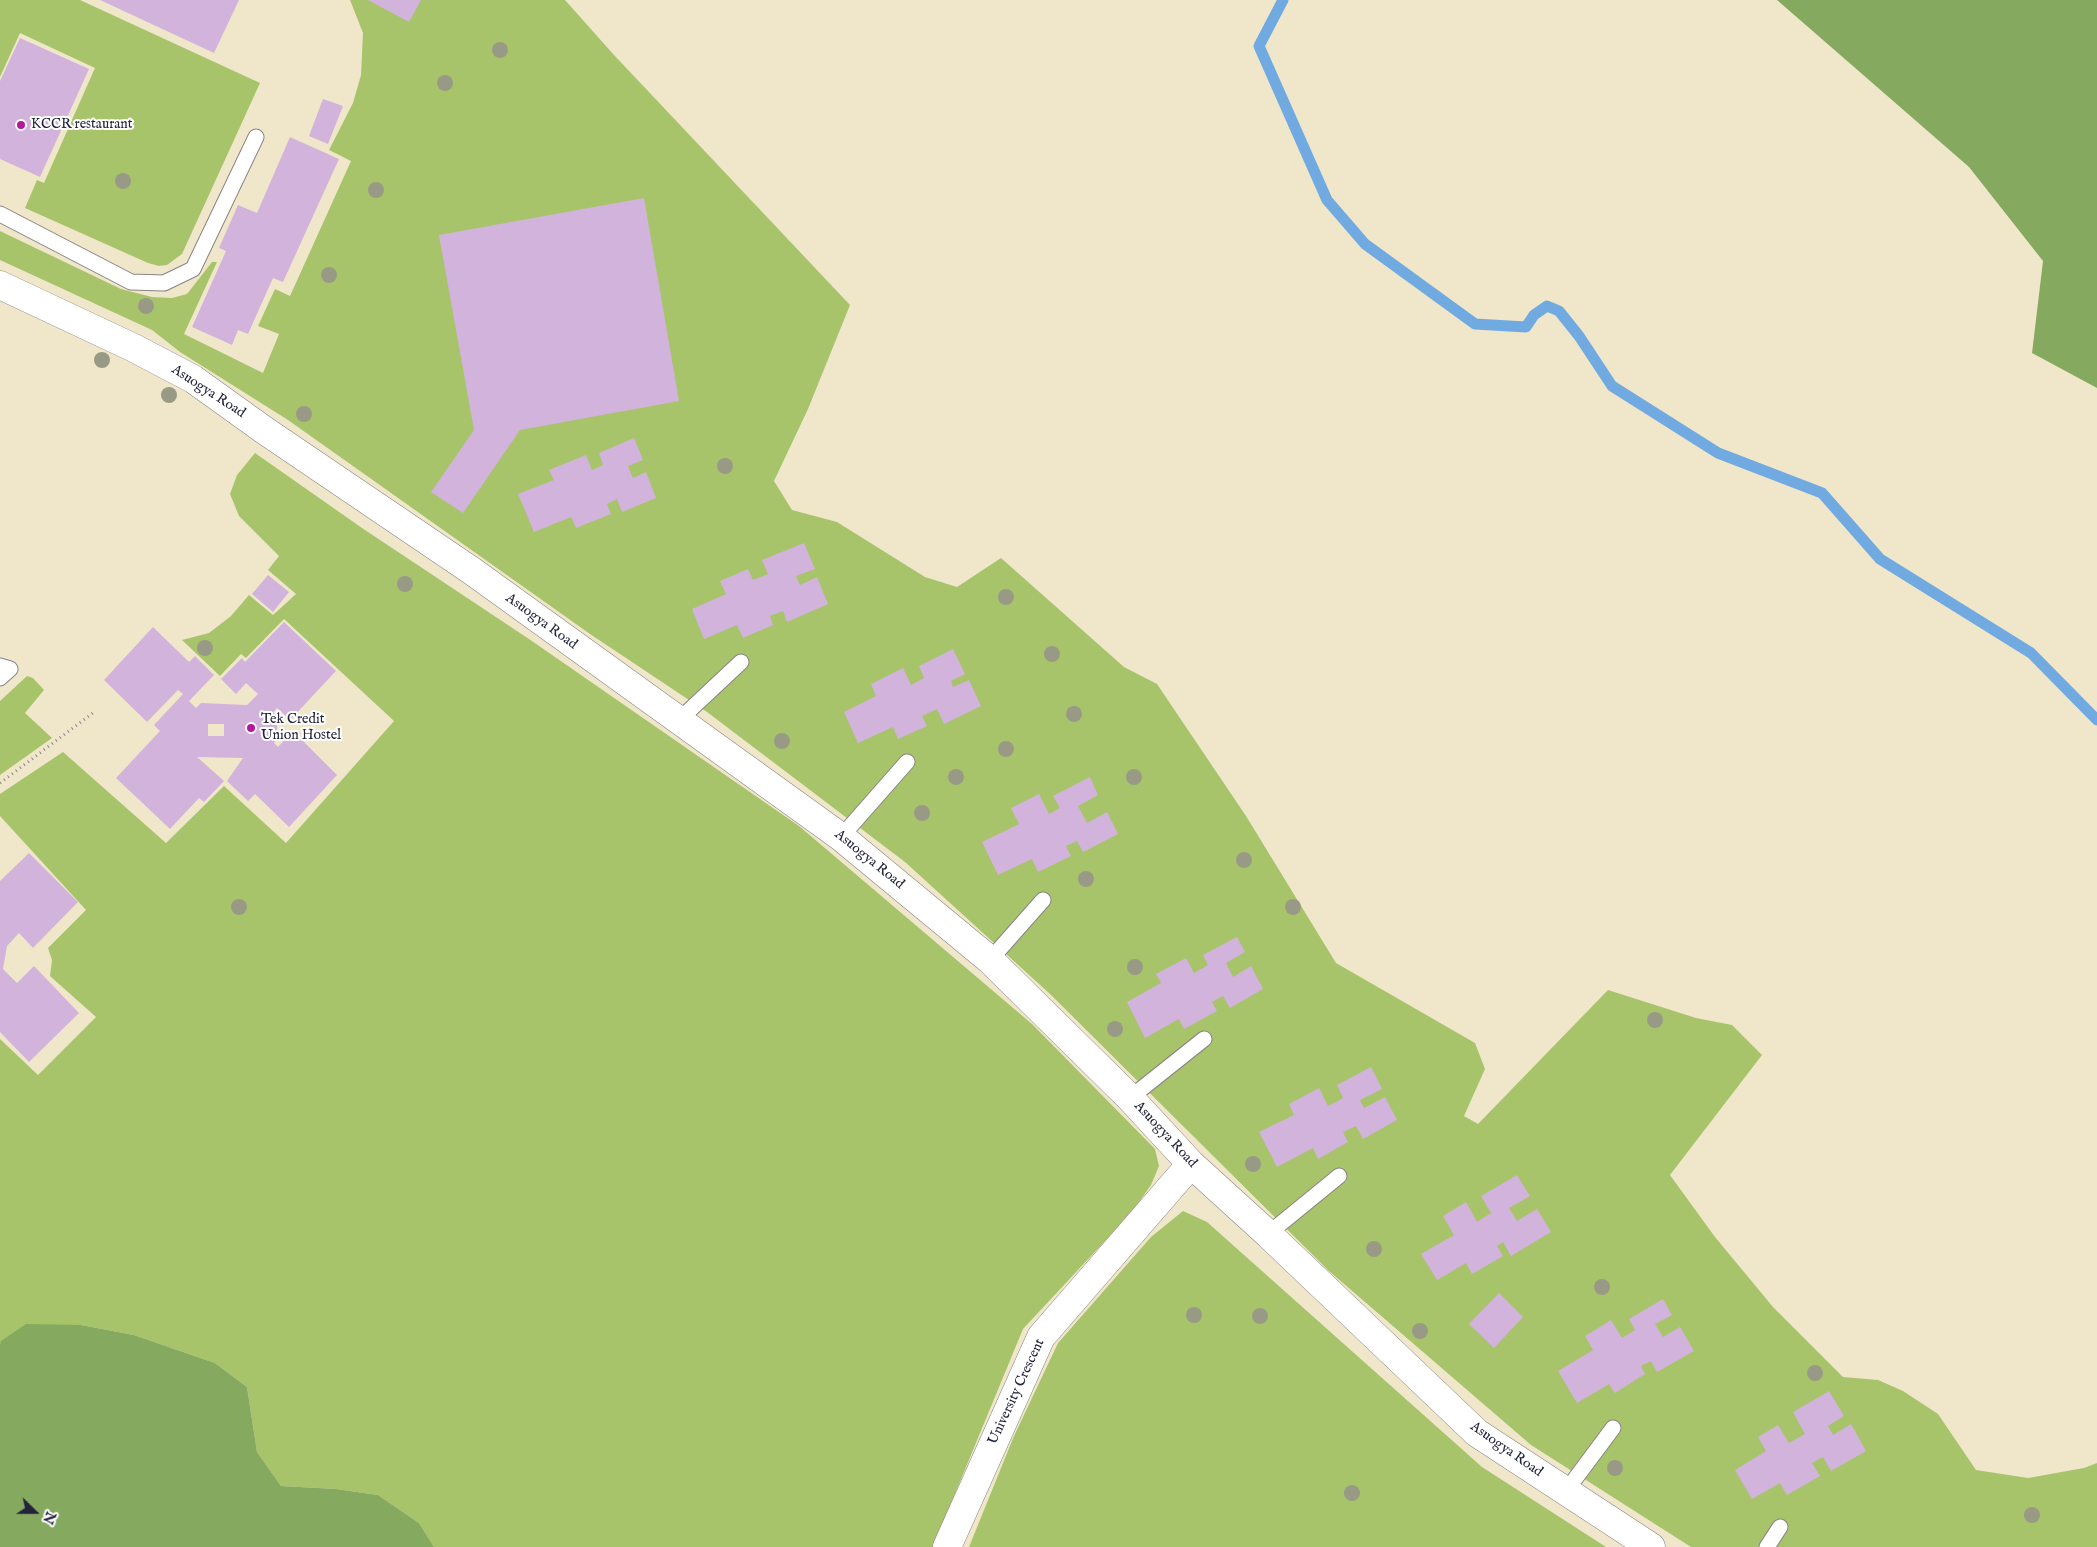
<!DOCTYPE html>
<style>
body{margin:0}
#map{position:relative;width:2097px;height:1547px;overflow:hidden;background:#f0e7cb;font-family:"IM FELL English",serif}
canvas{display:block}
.north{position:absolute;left:10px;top:1487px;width:50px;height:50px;-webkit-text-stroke:4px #fff;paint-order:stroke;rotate:112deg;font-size:14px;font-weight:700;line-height:20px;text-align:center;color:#22223b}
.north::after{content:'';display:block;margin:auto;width:18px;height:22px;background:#22223b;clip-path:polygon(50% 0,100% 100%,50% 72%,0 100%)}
</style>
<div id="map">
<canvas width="2097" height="1547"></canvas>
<div class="north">N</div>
</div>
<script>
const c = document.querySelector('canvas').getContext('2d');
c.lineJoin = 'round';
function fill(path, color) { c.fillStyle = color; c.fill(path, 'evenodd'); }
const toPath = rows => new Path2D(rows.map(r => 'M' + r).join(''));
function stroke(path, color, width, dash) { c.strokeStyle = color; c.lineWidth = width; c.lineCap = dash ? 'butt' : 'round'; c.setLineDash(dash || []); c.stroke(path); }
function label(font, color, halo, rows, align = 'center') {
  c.font = font + ' "IM FELL English",serif'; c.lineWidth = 4; c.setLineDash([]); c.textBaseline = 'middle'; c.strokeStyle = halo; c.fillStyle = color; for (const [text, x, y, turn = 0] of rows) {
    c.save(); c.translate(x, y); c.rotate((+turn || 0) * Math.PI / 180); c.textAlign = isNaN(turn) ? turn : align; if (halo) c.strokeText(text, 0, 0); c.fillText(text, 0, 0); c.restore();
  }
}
fill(toPath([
 [0,0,80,0,260,83,182,254,167,265,159,266,148,263,25,208,37,180,44,183,95,68,20,33,0,77],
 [350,0,565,0,614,55,850,305,808,409,774,481,792,510,837,522,925,577,957,587,1001,558,1124,667,1157,684,1246,816,1336,963,1475,1043,1485,1069,1464,1116,1478,1124,1608,990,1696,1018,1732,1025,1762,1055,1670,1175,1715,1237,1773,1307,1843,1377,1878,1380,1903,1391,1938,1414,1976,1470,2028,1478,2084,1468,2097,1463,2097,1547,1691,1547,1531,1445,1329,1271,1050,994,905,862,707,712,590,634,288,420,180,352,152,330,0,260,0,231,121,289,152,297,172,298,187,294,212,262,217,262,184,334,263,373,279,334,258,326,275,289,290,296,351,161,329,150,353,103,361,75,363,33],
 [255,453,362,528,529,639,799,826,1032,1024,1155,1149,1159,1166,1151,1185,1132,1212,1023,1329,933,1547,434,1547,419,1523,378,1495,336,1489,281,1486,257,1452,247,1387,215,1363,134,1335,81,1325,2,1341,0,1345,0,1039,38,1075,96,1017,50,976,52,960,48,948,86,910,0,816,0,794,63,752,166,843,224,786,286,843,394,721,284,619,246,658,241,654,220,676,182,640,209,633,231,616,249,595,273,615,296,594,268,570,279,556,239,516,230,494,237,475],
 [27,676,33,678,44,690,25,713,52,738,0,775,0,701],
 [1183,1211,1207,1222,1482,1467,1606,1547,969,1547,1014,1436,1058,1343,1151,1237]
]), '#a7c46b');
fill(toPath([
 [1777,0,2097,0,2097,388,2032,353,2043,261,1969,167],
 [26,1324,81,1325,134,1335,215,1363,247,1387,257,1452,281,1486,336,1489,378,1495,419,1523,434,1547,0,1547,0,1345,1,1341]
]), '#85aa5f');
stroke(toPath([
 [1283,0,1259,46,1327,200,1365,244,1475,324,1526,327,1534,315,1547,306,1559,311,1579,336,1612,386,1718,453,1822,493,1880,559,2031,653,2097,720]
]), '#71aae1', 11);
fill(toPath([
 [100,0,239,0,214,53],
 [368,0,421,0,409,22],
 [20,38,89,69,40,177,0,159,0,81],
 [323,99,343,106,328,144,309,136],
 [290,137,339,159,283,282,273,278,248,334,238,330,232,345,192,327,226,251,219,248,238,205,257,213],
 [644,198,679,401,520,430,463,513,431,492,474,430,439,235],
 [634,438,643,460,628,466,633,478,646,472,656,498,622,512,617,499,607,504,611,514,576,528,571,517,534,532,518,494,554,480,549,470,586,455,592,470,603,465,599,453],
 [804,543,815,569,796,576,800,585,817,577,828,604,787,622,783,611,770,616,773,625,743,638,737,625,704,639,692,609,726,594,720,581,748,569,753,580,768,574,762,560],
 [268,575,289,592,273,612,252,594],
 [284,622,336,671,290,720,277,708,273,713,277,715,277,738,274,743,278,747,293,731,337,775,289,827,255,794,248,801,227,781,243,758,197,757,224,781,204,802,199,798,170,829,116,778,160,731,154,725,183,694,178,690,147,722,104,680,153,627,189,662,195,656,214,675,189,701,196,708,201,703,247,705,258,694,246,683,236,694,221,679,242,658,245,662],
 [208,724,224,724,224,736,208,736],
 [953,649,965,674,951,681,953,687,969,680,981,706,944,724,937,709,922,716,927,726,898,739,893,727,858,743,844,712,876,696,871,684,903,668,911,685,924,678,919,666],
 [1090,777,1098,795,1078,806,1087,823,1107,812,1118,834,1083,852,1077,841,1066,846,1071,856,1038,872,1032,859,998,875,982,842,1019,824,1011,808,1039,794,1049,814,1060,808,1053,796],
 [29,853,78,902,33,948,19,933,7,946,3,969,17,983,34,966,79,1013,29,1062,0,1032,0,881],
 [1237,937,1245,952,1226,963,1233,977,1251,966,1263,989,1230,1008,1223,996,1212,1002,1217,1011,1184,1029,1179,1019,1145,1038,1127,1002,1161,983,1156,974,1186,958,1194,973,1208,965,1203,955],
 [1371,1067,1382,1089,1360,1100,1364,1108,1385,1097,1397,1120,1363,1139,1356,1126,1343,1132,1348,1142,1318,1159,1313,1148,1277,1167,1259,1132,1294,1115,1289,1104,1319,1088,1328,1106,1343,1098,1337,1085],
 [1517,1175,1530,1196,1509,1208,1517,1221,1537,1209,1551,1232,1511,1256,1503,1242,1497,1246,1503,1256,1472,1274,1466,1263,1437,1280,1421,1254,1454,1235,1443,1216,1466,1202,1477,1222,1491,1213,1481,1196],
 [1499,1293,1523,1317,1494,1348,1469,1324],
 [1663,1299,1672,1315,1655,1324,1663,1337,1680,1327,1694,1351,1657,1372,1651,1361,1641,1366,1645,1374,1615,1393,1609,1384,1577,1403,1558,1371,1593,1350,1585,1336,1611,1320,1622,1338,1635,1330,1629,1319],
 [1829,1391,1844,1416,1828,1426,1833,1435,1851,1424,1866,1451,1831,1471,1823,1457,1812,1463,1820,1476,1787,1495,1780,1483,1752,1499,1735,1470,1766,1451,1758,1437,1778,1425,1789,1443,1805,1434,1793,1412]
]), '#d2b3db');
const lane = toPath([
 [0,214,131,282,164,283,193,269,256,137],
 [0,666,10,669,0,678],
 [678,721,741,662],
 [841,837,907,762],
 [990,960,1043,900],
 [1130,1098,1204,1039],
 [1268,1234,1339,1176],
 [1566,1491,1613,1428],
 [1767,1547,1780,1527]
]);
const street = toPath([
 [0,285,134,348,193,379,264,430,472,571,841,837,990,960,1130,1098,1191,1164,1268,1234,1477,1433,1651,1547],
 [947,1547,1041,1337,1191,1164]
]);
stroke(lane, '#898483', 17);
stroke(street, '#898483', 29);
stroke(toPath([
 [0,783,93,713]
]), '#898483', 3, [1, 4]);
stroke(lane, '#fff', 15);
stroke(street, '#fff', 28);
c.fillStyle = '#999a85';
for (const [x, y] of [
 [500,50],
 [445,83],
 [123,181],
 [376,190],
 [329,275],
 [146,306],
 [102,360],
 [169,395],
 [304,414],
 [725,466],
 [405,584],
 [1006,597],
 [205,648],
 [1052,654],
 [1074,714],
 [782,741],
 [1006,749],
 [956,777],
 [1134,777],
 [922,813],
 [1244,860],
 [1086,879],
 [239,907],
 [1293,907],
 [1135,967],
 [1655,1020],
 [1115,1029],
 [1253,1164],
 [1374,1249],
 [1602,1287],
 [1194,1315],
 [1260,1316],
 [1420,1331],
 [1815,1373],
 [1615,1468],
 [1352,1493],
 [2032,1515]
]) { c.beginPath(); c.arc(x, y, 8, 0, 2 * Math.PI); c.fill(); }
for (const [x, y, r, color] of [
 [21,125,5,"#b5179e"],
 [251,728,5,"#b5179e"]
]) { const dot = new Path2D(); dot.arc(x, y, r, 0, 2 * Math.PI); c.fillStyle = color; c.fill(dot); stroke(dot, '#fff', 2); }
label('14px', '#22223b', '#fff', [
 ["KCCR restaurant",31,125],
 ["Tek Credit",261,720],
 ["Union Hostel",261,736]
], 'left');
label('14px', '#22223b', '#fff', [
 ["Asuogya Road",208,392,33],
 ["Asuogya Road",541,622,36],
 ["Asuogya Road",869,860,39],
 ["Asuogya Road",1165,1135,47],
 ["University Crescent",1017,1392,-65],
 ["Asuogya Road",1506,1450,35]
]);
</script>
